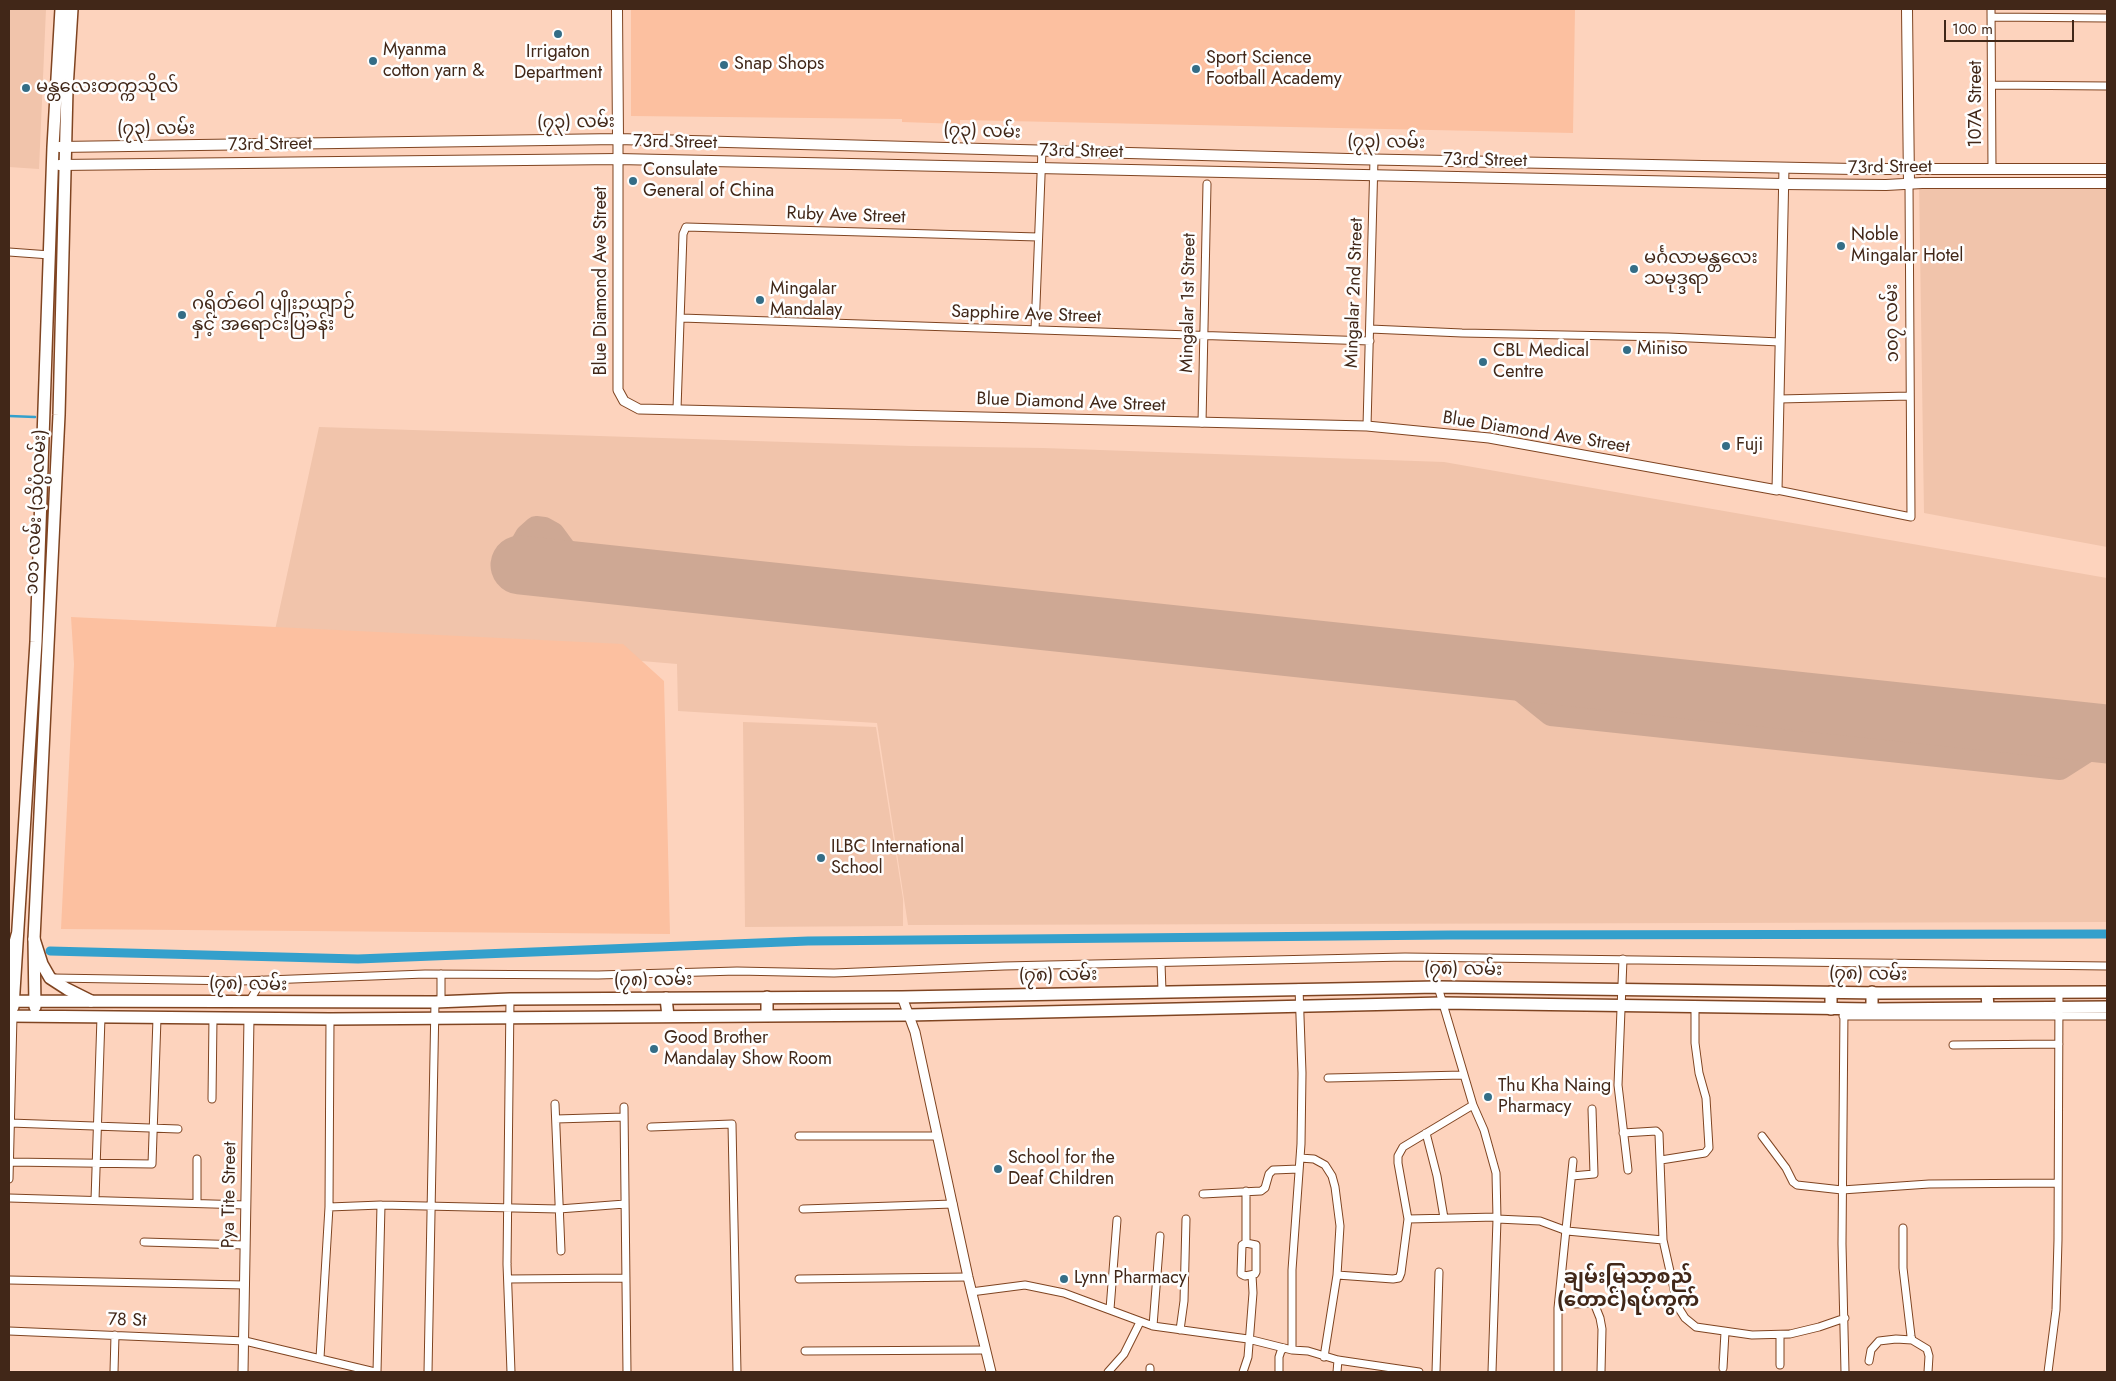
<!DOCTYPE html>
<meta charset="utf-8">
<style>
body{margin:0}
#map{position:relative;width:2116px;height:1381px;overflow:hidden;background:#fdd3bd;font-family:Jost,sans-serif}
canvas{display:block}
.frame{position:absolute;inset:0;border:10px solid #412718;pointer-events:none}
.scale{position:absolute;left:1944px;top:20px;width:130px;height:22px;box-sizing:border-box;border:2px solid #412718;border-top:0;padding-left:6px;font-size:15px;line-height:18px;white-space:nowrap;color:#412718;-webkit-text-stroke:4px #fefefe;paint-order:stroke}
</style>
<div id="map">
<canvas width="2116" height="1381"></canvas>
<div class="frame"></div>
<div class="scale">100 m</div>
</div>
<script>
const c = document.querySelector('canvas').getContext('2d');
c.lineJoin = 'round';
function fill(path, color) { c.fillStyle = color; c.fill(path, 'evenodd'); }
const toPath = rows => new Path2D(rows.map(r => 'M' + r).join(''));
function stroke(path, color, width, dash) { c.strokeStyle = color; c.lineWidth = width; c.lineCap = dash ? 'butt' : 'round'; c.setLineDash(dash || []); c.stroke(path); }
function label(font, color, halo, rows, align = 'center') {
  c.font = font + ' Jost,"Noto Sans Myanmar",sans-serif'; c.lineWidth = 5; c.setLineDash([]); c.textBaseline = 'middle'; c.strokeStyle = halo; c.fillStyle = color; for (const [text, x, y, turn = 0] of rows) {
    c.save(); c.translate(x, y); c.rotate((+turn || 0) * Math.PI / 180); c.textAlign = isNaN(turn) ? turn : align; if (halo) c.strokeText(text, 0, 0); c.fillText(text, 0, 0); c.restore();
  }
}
fill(toPath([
 [9,9,46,9,39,169,9,167],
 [1919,180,2107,181,2107,547,1924,513],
 [319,427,911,446,1043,448,1444,462,2107,578,2107,922,908,925,877,723,678,711,677,664,275,630],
 [743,722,876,727,903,899,903,926,745,927]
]), '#f1c4ab');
fill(toPath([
 [631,9,1575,9,1573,133,960,120,960,124,902,122,902,119,631,116],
 [71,617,623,644,664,681,670,934,61,929,74,664]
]), '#fcc0a0');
stroke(toPath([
 [9,416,35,417]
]), '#34a0cc', 2.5);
stroke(toPath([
 [50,951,358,959,808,941,1449,935,2107,934]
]), '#34a0cc', 9);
stroke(toPath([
 [520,565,523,543,527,536,536,528,544,529,553,534,581,572],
 [1495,669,1551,714,2060,768,2107,738]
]), '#cea894', 24);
stroke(toPath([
 [520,565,2107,734]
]), '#cea894', 59);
const minor = toPath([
 [1991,9,1992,169],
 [1991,17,2107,18],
 [1992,85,2107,86],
 [9,252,50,255],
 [681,318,1370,341],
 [1370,329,1462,333,1668,337,1780,342],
 [1035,330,1042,150],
 [1779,399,1910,396],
 [677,409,683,234,686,227,1038,237],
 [1202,423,1207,184],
 [1367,426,1374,159],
 [1777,490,1911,517,1909,184],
 [1623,959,1618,1085,1628,1170],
 [1161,963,1162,991],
 [441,974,441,1002],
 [53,978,241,981,425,974,598,975,737,971,834,973,1004,966,1405,957,2107,966],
 [1438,987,1473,1105,1484,1130,1496,1173,1497,1219,1492,1372],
 [510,999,507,1264,511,1372],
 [249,1002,262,980],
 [1844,1009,1842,1244,1845,1372],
 [1843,1016,2107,1016],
 [1953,1045,2059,1044],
 [1328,1078,1464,1075],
 [212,1099,213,1018],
 [555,1104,561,1251],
 [624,1107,627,1372],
 [556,1119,624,1117],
 [10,1123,178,1129],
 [651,1127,732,1124,737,1372],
 [1426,1133,1437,1176,1444,1218],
 [1623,1133,1656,1131,1659,1134,1663,1240,1678,1307,1685,1318,1696,1327,1752,1335,1790,1334,1819,1327,1845,1318],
 [799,1136,938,1136],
 [1762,1136,1786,1168,1793,1182,1797,1185,1842,1190,1929,1184,2058,1183],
 [1300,1158,1314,1159,1325,1165,1332,1176,1335,1187,1340,1226,1337,1275],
 [1661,1160,1705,1153,1709,1148,1706,1098,1699,1073,1695,1043,1695,1008],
 [10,1162,152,1164,157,1018],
 [1572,1176,1594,1174,1592,1109],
 [9,1179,13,1016],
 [1203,1194,1261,1191,1265,1188,1269,1174,1273,1170,1299,1169],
 [9,1198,246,1205],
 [95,1200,101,1017],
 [197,1203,197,1159],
 [329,1207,381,1205,559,1209,625,1204],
 [803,1209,953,1204],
 [1408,1219,1497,1217],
 [1497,1219,1540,1221,1567,1231,1663,1240],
 [1903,1228,1903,1268,1911,1336,1912,1340,1927,1349,1929,1356,1928,1372],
 [144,1242,245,1245],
 [1246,1243,1256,1245,1256,1272,1255,1274,1245,1276,1241,1274,1242,1245,1246,1243,1246,1191],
 [508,1279,626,1278],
 [799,1279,968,1277],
 [9,1280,245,1285],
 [971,1292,1025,1285,1064,1293,1153,1326,1248,1339,1292,1350,1308,1351,1338,1360,1419,1372],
 [1575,1304,1594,1303,1600,1318,1602,1329,1601,1372],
 [1110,1309,1117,1220],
 [1153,1326,1160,1236],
 [1180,1330,1184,1301,1186,1219],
 [9,1331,245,1341,375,1372],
 [1780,1335,1780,1365],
 [1292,1350,1292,1270,1301,1144,1302,1073,1299,988],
 [805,1351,985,1350],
 [1324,1357,1337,1275,1393,1279,1399,1278,1401,1273,1408,1219,1398,1163,1398,1156,1403,1147,1473,1105],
 [320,1358,329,1207,330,1019],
 [1869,1361,1871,1350,1879,1341,1896,1339,1912,1340],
 [1723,1368,1725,1332],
 [114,1372,115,1335],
 [377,1372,381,1205],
 [428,1372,435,1002],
 [1108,1372,1124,1354,1140,1322],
 [1150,1372,1150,1368],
 [1243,1372,1248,1357,1253,1293,1252,1275],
 [1279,1372,1279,1357,1281,1351,1284,1348],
 [1337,1372,1338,1360],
 [1436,1372,1439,1272],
 [1558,1372,1558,1308,1573,1161],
 [2048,1372,2056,1310,2058,1240,2059,993]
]);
const tertiary = toPath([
 [618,139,618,390,624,401,639,409,1367,426,1489,438,1777,490,1784,168],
 [902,997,915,1032,968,1277,991,1372],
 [243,1372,249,1018]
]);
const secondary = toPath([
 [617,9,618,139],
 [1907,9,1909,184],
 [59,147,618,139,1348,159,1854,169,2107,169],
 [59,165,618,159,1783,184,1886,185,1922,183,2107,183]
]);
const primary = toPath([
 [9,1001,435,1002,510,999,902,997,1438,987,1880,993,2107,992],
 [13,1007,36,642,53,147,61,9],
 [35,1007,34,939,59,415,67,89,72,9],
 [9,1016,330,1019,909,1015,1443,1003,1872,1009,2107,1007]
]);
const trunk = toPath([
 [34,939,42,964,50,978,67,989,91,1001],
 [9,965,17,935],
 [1987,993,1988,1008],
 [767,997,767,1015],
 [666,998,668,1016],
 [1831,1009,1831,992],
 [1872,1009,1872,992]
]);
stroke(minor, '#7f4421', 9);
stroke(tertiary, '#7f4421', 11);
stroke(secondary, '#7f4421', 12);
stroke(primary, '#7f4421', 14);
stroke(trunk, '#7f4421', 14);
stroke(minor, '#fff', 7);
stroke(tertiary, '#fff', 9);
stroke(secondary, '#fff', 10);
stroke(primary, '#fff', 11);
stroke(trunk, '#fff', 11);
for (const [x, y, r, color] of [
 [558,34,5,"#346d86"],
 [373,61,5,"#346d86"],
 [724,65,5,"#346d86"],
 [1196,69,5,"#346d86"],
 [26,88,5,"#346d86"],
 [633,181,5,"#346d86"],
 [1841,246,5,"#346d86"],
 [1634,269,5,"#346d86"],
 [760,300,5,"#346d86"],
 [182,315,5,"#346d86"],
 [1627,350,5,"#346d86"],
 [1483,362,5,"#346d86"],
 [1726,446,5,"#346d86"],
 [821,858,5,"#346d86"],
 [654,1049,5,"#346d86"],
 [1488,1097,5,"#346d86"],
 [998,1169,5,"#346d86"],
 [1064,1279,5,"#346d86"]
]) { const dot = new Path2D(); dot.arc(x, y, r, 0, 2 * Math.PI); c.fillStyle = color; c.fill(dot); stroke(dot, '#fefefe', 2); }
label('18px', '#412718', '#fefefe', [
 ["Myanma",383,51],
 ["cotton yarn &",383,72],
 ["Irrigaton",558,53,"center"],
 ["Department",558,74,"center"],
 ["Sport Science",1206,59],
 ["Football Academy",1206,80],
 ["Snap Shops",734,65],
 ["မန္တလေးတက္ကသိုလ်",36,88],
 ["Consulate",643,171],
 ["General of China",643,192],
 ["Noble",1851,236],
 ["Mingalar Hotel",1851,257],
 ["မင်္ဂလာမန္တလေး",1644,259],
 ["သမုဒ္ဒရာ",1644,280],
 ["Mingalar",770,290],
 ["Mandalay",770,311],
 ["ဂရိတ်ဝေါ ပျိုးဥယျာဉ်",192,305],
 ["နှင့် အရောင်းပြခန်း",192,326],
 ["Miniso",1637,350],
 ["CBL Medical",1493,352],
 ["Centre",1493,373],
 ["Fuji",1736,446],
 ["ILBC International",831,848],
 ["School",831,869],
 ["Good Brother",664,1039],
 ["Mandalay Show Room",664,1060],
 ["Thu Kha Naing",1498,1087],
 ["Pharmacy",1498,1108],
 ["School for the",1008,1159],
 ["Deaf Children",1008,1180],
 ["Lynn Pharmacy",1074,1279]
], 'left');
label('18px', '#412718', '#fefefe', [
 ["107A Street",1977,104,-90],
 ["(၇၃) လမ်း",576,123,-1],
 ["(၇၃) လမ်း",156,130],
 ["(၇၃) လမ်း",982,132,2],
 ["73rd Street",675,143,1],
 ["(၇၃) လမ်း",1386,143,1],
 ["73rd Street",270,145,-1],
 ["73rd Street",1081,152,1],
 ["73rd Street",1485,161,1],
 ["73rd Street",1890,168,-1],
 ["Ruby Ave Street",846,216,2],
 ["Blue Diamond Ave Street",602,281,-90],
 ["Mingalar 2nd Street",1355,293,-88],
 ["Mingalar 1st Street",1189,303,-89],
 ["Sapphire Ave Street",1026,315,2],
 ["၁၀၇ လမ်း",1893,323,-91],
 ["Blue Diamond Ave Street",1071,403,2],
 ["Blue Diamond Ave Street",1536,433,9],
 ["၁၀၁ လမ်း (သိပ္ပံလမ်း)",37,512,-87],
 ["(၇၈) လမ်း",1463,970,1],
 ["(၇၈) လမ်း",1868,975,1],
 ["(၇၈) လမ်း",1058,976,-1],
 ["(၇၈) လမ်း",653,981,-1],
 ["(၇၈) လမ်း",248,985,1],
 ["Pya Tite Street",230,1195,-89],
 ["78 St",127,1321,2]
]);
label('bold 20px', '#412718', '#fefefe', [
 ["ချမ်းမြသာစည်",1628,1278],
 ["(တောင်)ရပ်ကွက်",1628,1301]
]);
</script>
